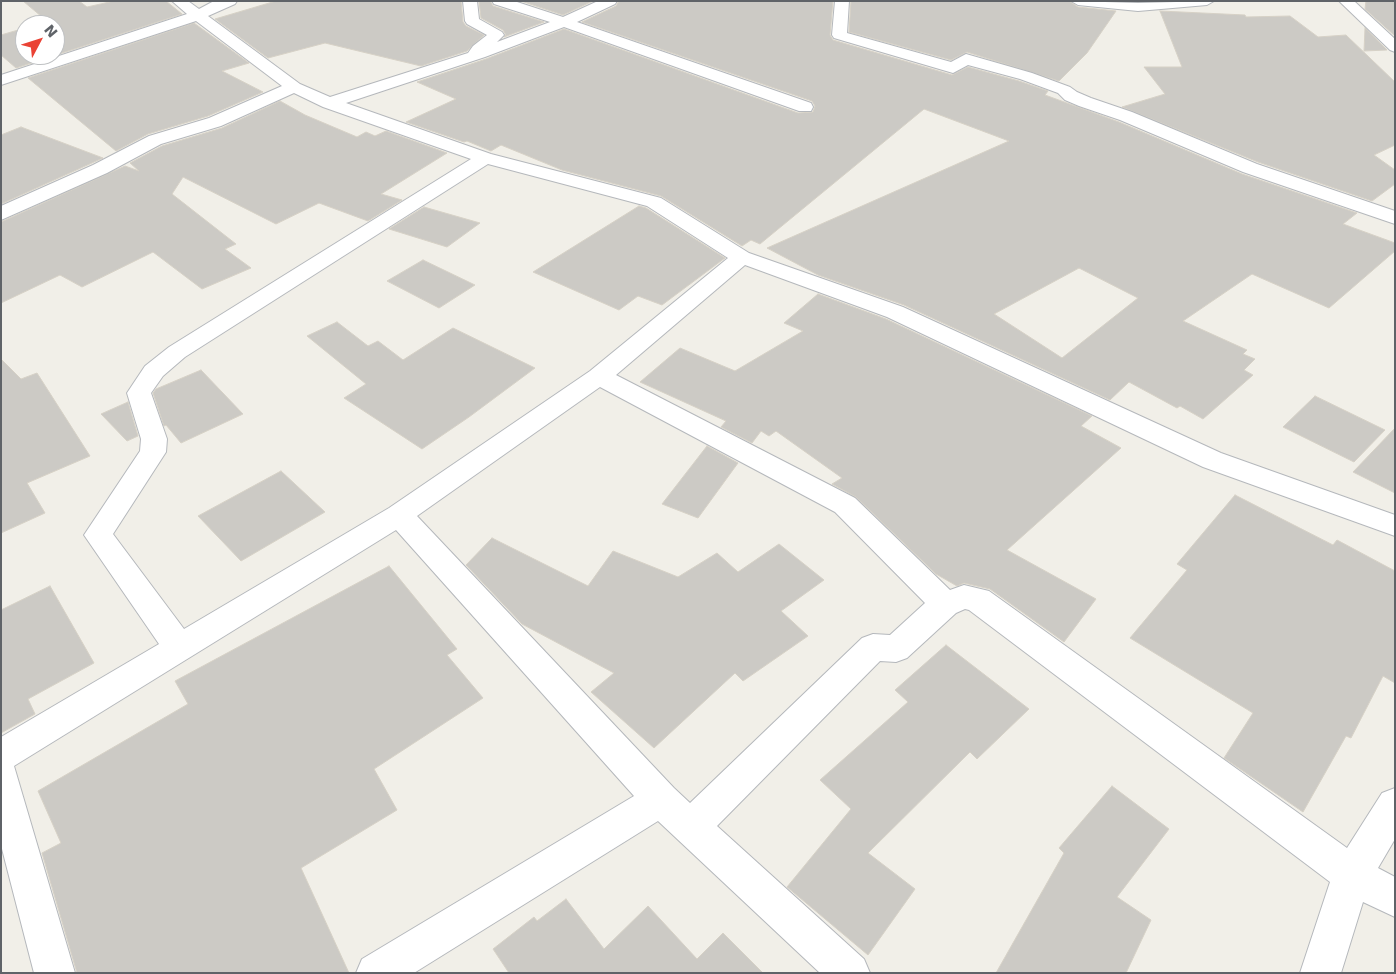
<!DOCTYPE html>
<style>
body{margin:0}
#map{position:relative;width:1396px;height:974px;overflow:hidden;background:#f1efe8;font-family:"DejaVu Sans",sans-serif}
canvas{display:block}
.frame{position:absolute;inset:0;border:2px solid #5f6368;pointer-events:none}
.north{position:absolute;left:15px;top:15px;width:50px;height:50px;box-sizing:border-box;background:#fff;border:1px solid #bfc1c3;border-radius:50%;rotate:50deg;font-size:14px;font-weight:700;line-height:20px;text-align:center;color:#5f6368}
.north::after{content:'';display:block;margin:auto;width:18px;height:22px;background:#ea4335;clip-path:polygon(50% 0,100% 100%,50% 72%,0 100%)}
</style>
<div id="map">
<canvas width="1396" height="974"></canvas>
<div class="frame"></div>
<div class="north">N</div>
</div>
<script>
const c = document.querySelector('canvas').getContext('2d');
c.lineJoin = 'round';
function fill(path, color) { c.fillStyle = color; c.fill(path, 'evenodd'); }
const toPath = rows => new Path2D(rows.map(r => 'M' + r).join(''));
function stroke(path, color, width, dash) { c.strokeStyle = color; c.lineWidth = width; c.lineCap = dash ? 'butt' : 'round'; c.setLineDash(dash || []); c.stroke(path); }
const building = toPath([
 [23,1,79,1,87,7,114,1,166,1,182,14,16,68,1,55,1,35,25,28,25,55,55,55,55,25,35,25,48,22,23,1],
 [276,1,461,1,463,22,466,26,484,35,467,51,421,66,325,43,268,58,215,19,276,1],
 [479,1,490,1,493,6,544,22,504,37,506,35,503,30,481,18,479,1],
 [521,1,593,1,563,15,521,1],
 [619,1,833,1,830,35,833,40,952,75,968,67,1019,81,1048,91,1045,95,1119,122,1242,174,1357,213,1343,224,1395,243,1395,251,1329,308,1252,274,1183,321,1247,350,1243,354,1255,359,1244,370,1253,375,1203,419,1180,406,1177,408,1129,382,1110,400,904,305,818,275,767,248,1009,141,924,109,760,244,751,240,742,246,661,196,562,170,501,145,491,151,467,141,464,142,406,122,456,99,417,82,486,59,564,29,798,113,813,112,815,106,812,101,582,22,616,6,619,1],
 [1079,268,1138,298,1062,358,994,314,1079,268],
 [851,1,1069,1,1078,7,1116,11,1087,53,1059,81,967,52,951,60,849,32,851,1],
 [1366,1,1395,1,1395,36,1365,9,1366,1],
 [1160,11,1245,15,1246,17,1290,16,1318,37,1346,35,1395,82,1395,145,1374,155,1395,170,1395,184,1372,201,1258,162,1122,107,1165,94,1144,67,1182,67,1160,11],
 [194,23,249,63,222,71,263,92,208,116,148,134,116,151,28,78,194,23],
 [1365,28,1387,50,1364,51,1365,28],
 [280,101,305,115,357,137,366,132,375,136,386,131,447,153,381,194,402,200,368,221,319,203,276,224,183,177,172,194,236,244,225,249,251,268,202,289,153,252,82,287,60,275,1,303,1,222,125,166,139,171,130,163,162,146,222,128,280,101],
 [21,127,103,158,1,204,1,135,21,127],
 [639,206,646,208,725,258,662,305,638,296,619,310,533,272,639,206],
 [424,207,480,223,447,247,389,229,424,207],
 [423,260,475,285,439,308,387,281,423,260],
 [818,294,886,319,1092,416,1081,426,1121,448,1007,550,1096,599,1064,642,990,589,964,583,957,586,936,574,856,497,832,484,842,478,776,431,769,436,761,431,752,443,721,427,726,421,640,382,680,348,735,371,803,331,784,323,818,294],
 [337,322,368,346,378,341,403,360,453,328,535,368,469,417,422,449,344,398,366,384,307,336,337,322],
 [1,359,21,379,37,373,90,456,27,483,45,513,1,533,1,359],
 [201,370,243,414,181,443,166,425,164,426,153,393,156,389,201,370],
 [1315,396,1385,430,1354,462,1283,427,1315,396],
 [128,402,138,436,127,441,101,414,128,402],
 [1395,428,1395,493,1353,472,1395,428],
 [707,446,738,463,698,518,662,504,707,446],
 [281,471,325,512,241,561,198,516,281,471],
 [1235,495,1333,545,1337,540,1395,571,1395,683,1383,676,1351,738,1346,736,1303,812,1224,758,1253,713,1130,638,1187,570,1177,564,1235,495],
 [492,538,588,586,613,551,678,577,717,553,738,572,779,544,824,580,781,611,808,636,743,681,735,673,654,748,591,692,614,673,522,624,466,565,492,538],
 [389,566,457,649,447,655,483,698,374,769,397,810,301,868,349,973,77,973,42,853,61,843,38,791,188,704,175,681,389,566],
 [50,586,94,663,28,699,35,714,1,733,1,610,50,586],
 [946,645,1029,709,977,759,970,752,868,853,915,889,868,955,787,887,851,809,820,780,908,702,895,690,946,645],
 [1112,786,1169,829,1117,897,1151,920,1126,973,996,973,1064,853,1059,848,1112,786],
 [566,899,604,949,648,906,697,959,723,933,763,973,509,973,493,949,534,917,537,921,566,899]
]);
fill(building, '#cccac5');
stroke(building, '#d6d1c6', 1);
const street = toPath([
 [172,1,188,1,199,9,214,1,237,1,235,4,208,16,300,84,330,97,468,53,473,46,487,35,467,24,465,21,463,1,477,1,479,19,502,32,504,35,497,42,550,22,494,4,492,1,514,1,563,17,598,1,617,1,615,4,577,22,811,103,813,107,811,111,799,111,564,27,485,57,346,103,491,154,661,198,749,253,903,307,1221,453,1395,515,1395,536,1203,467,887,317,745,265,616,375,855,498,950,590,964,585,989,591,1347,848,1382,793,1395,788,1395,839,1378,868,1395,877,1395,917,1363,902,1341,973,1300,973,1330,882,969,610,965,609,956,613,907,658,896,662,880,661,717,826,864,959,870,973,820,973,658,821,414,973,356,973,362,959,634,796,396,530,14,766,75,973,34,973,1,845,1,737,159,644,84,535,140,451,141,439,127,393,145,366,169,347,471,159,323,107,294,93,221,126,161,144,107,173,1,220,1,206,93,165,149,136,209,118,282,86,196,21,1,85,1,75,187,14,172,1],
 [488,164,647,206,728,258,590,371,389,508,184,629,113,534,166,452,167,439,151,393,163,376,185,357,488,164],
 [600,387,835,512,925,603,890,635,873,634,862,638,690,803,674,788,417,516,600,387],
 [835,1,849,1,847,33,951,62,966,54,1032,73,1070,87,1077,92,1091,98,1132,112,1257,164,1395,211,1395,224,1243,172,1120,120,1079,106,1065,100,1058,93,1020,79,968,65,953,73,834,38,832,35,835,1],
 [1071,1,1138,3,1214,1,1207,5,1138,11,1078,5,1071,1],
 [1339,1,1354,1,1395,39,1395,52,1390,50,1339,1]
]);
stroke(street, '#b5b8bc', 2);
fill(street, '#fff');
</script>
